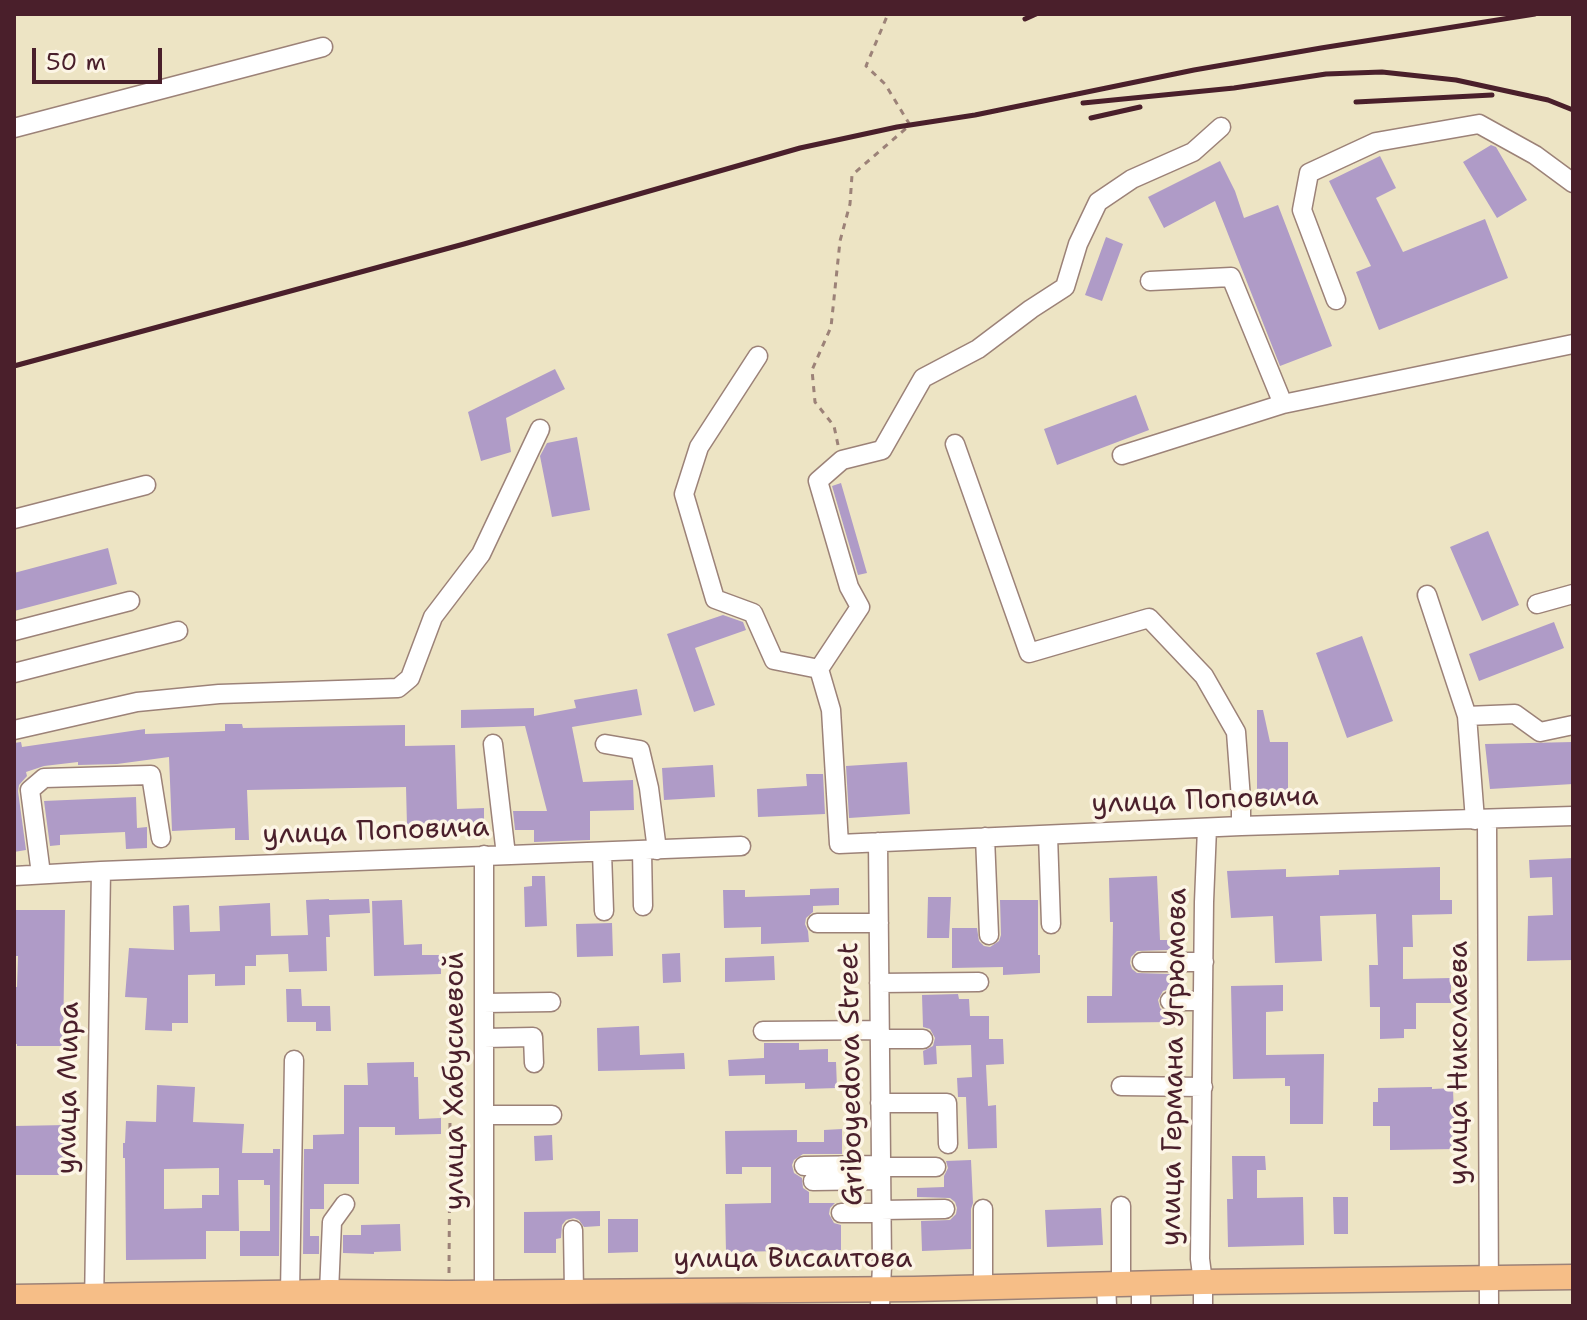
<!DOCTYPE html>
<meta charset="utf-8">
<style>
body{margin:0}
#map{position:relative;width:1587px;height:1320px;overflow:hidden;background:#ede4c4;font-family:"Shantell Sans",sans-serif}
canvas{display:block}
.frame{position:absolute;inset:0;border:16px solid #4a1f2b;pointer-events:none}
.scale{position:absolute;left:32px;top:48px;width:130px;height:36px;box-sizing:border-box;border:4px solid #4a1f2b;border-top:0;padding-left:10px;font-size:24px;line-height:28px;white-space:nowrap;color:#4a1f2b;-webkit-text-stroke:6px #fcf5e5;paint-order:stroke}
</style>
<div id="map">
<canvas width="1587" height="1320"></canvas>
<div class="frame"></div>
<div class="scale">50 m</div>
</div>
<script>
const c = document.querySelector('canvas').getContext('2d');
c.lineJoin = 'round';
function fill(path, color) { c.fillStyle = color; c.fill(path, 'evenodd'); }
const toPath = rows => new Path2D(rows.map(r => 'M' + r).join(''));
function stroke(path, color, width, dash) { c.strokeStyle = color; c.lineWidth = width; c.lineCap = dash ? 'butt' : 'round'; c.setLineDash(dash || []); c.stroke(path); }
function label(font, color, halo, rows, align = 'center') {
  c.font = font + ' "Shantell Sans",sans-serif'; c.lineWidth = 7; c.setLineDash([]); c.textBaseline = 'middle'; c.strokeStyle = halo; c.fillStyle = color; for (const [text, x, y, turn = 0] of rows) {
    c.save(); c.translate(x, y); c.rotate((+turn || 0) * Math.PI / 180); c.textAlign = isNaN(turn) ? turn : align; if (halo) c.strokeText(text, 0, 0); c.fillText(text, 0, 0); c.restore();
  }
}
fill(toPath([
 [1491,145,1496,147,1527,200,1497,218,1463,162],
 [1380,156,1396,188,1376,198,1403,252,1485,219,1508,278,1379,330,1356,272,1371,266,1329,181],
 [1220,161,1235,191,1244,218,1278,205,1332,346,1280,366,1215,201,1164,228,1148,197],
 [1106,237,1123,244,1102,301,1085,295],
 [555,369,565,389,506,418,511,452,481,461,468,412],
 [1136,395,1149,430,1057,465,1044,429],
 [577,437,590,510,552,517,540,456,547,443],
 [841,483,867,573,858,575,832,486],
 [1488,531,1519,605,1482,621,1450,547],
 [108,548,117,584,14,611,14,573],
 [723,615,743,622,746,630,695,648,715,705,694,712,667,634],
 [1554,622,1564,648,1479,681,1469,654],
 [1362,636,1393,721,1347,738,1316,653],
 [637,689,642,715,572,727,583,782,633,780,634,810,590,811,590,840,534,842,534,830,515,830,513,811,547,811,525,726,461,728,461,710,534,708,534,716,576,708,574,700],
 [1257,710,1263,710,1270,742,1288,742,1288,798,1257,798],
 [225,724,242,724,243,728,405,725,405,746,455,745,457,809,484,808,484,834,459,834,459,825,407,826,406,787,247,790,249,840,235,840,235,828,172,831,169,757,117,764,78,765,78,762,44,766,26,772,27,776,19,785,18,791,26,850,14,852,14,743,21,742,22,747,145,729,145,734,225,731],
 [1573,742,1573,784,1490,789,1485,744],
 [907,762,910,814,849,818,846,766],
 [713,765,715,797,664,800,662,768],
 [806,774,823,774,825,814,758,817,757,789,807,786],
 [136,797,137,828,147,827,147,848,126,849,125,832,60,835,60,845,50,846,44,801],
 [1573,858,1573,960,1527,961,1528,916,1553,915,1552,877,1530,878,1529,860],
 [1440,867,1440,900,1452,900,1452,914,1412,915,1413,947,1403,947,1403,979,1451,978,1451,1003,1416,1003,1416,1029,1404,1029,1404,1038,1380,1039,1380,1007,1370,1007,1369,965,1378,965,1376,914,1320,916,1322,961,1275,963,1273,916,1231,918,1227,871,1286,869,1286,877,1339,875,1339,870],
 [532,876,545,876,547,926,525,927,524,887,532,886],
 [1157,876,1160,940,1171,940,1170,950,1137,951,1131,957,1130,963,1132,969,1137,973,1170,974,1170,989,1163,991,1158,1000,1160,1008,1165,1012,1170,1013,1170,1022,1087,1023,1087,996,1112,996,1113,922,1110,922,1109,878],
 [839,888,839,905,813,906,813,912,806,918,805,924,808,931,809,942,761,944,761,927,724,928,723,890,745,890,745,897,810,895,810,889],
 [928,897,951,897,949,938,927,938],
 [329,899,329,900,369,899,370,913,329,915,330,937,326,937,327,971,289,972,288,954,256,955,256,966,245,966,245,985,215,986,215,974,188,975,188,1023,172,1023,172,1031,145,1030,147,998,125,997,129,948,174,950,173,906,189,905,190,932,220,931,219,906,270,903,271,936,308,935,306,900],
 [402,900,404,945,422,944,422,955,441,955,441,974,374,976,372,901],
 [1000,900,1038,900,1038,955,1040,955,1040,973,1003,975,1003,967,952,968,952,928,977,928,979,941,984,946,990,947,999,941,1001,935],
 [14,910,65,910,63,1046,17,1046,17,1044,14,1044,14,987,17,987,18,956,14,956],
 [612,923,613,956,577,957,576,924],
 [680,953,681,982,663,983,662,954],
 [774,956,775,980,725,982,725,958],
 [1283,985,1283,1011,1266,1012,1266,1055,1324,1054,1323,1124,1290,1124,1290,1086,1285,1086,1285,1078,1233,1079,1231,986],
 [286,989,301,989,302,1006,330,1006,331,1031,316,1031,316,1022,287,1022],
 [958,994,959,999,969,999,970,1016,989,1016,989,1039,1003,1039,1004,1064,986,1065,988,1106,996,1105,997,1148,968,1149,966,1097,958,1097,957,1078,972,1077,971,1045,936,1046,937,1064,924,1065,923,1051,933,1046,935,1038,930,1029,923,1027,922,995],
 [639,1026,640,1055,684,1053,685,1069,598,1071,597,1028],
 [764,1043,799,1043,799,1050,828,1049,828,1062,836,1062,837,1088,805,1089,805,1083,765,1084,765,1075,729,1076,728,1060,764,1058],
 [414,1062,414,1077,418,1077,419,1119,441,1118,441,1134,395,1135,395,1127,359,1127,359,1184,324,1184,324,1209,310,1209,310,1236,319,1236,319,1254,303,1254,304,1149,313,1149,313,1135,344,1134,344,1085,368,1085,367,1063],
 [157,1085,195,1087,193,1122,244,1124,242,1153,273,1153,273,1149,280,1149,279,1256,240,1256,240,1231,270,1231,270,1185,264,1185,264,1180,238,1180,239,1231,206,1231,206,1259,126,1260,125,1158,123,1158,123,1143,125,1143,126,1121,156,1122],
 [219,1168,219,1195,202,1195,202,1208,164,1209,164,1169],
 [1432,1087,1432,1089,1453,1088,1455,1149,1390,1150,1390,1126,1373,1126,1373,1102,1378,1102,1378,1088],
 [66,1125,67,1175,14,1175,14,1126],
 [842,1129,842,1154,803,1154,794,1160,792,1165,794,1173,802,1178,803,1188,809,1192,809,1203,835,1203,830,1208,829,1214,834,1223,841,1225,841,1250,726,1252,725,1204,771,1203,771,1167,742,1167,742,1174,726,1174,725,1131,797,1130,797,1142,824,1142,824,1130],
 [552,1135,553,1160,535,1161,534,1136],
 [1232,1156,1265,1156,1266,1170,1257,1170,1257,1198,1303,1197,1304,1245,1228,1247,1227,1199,1233,1199],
 [971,1160,973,1203,971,1209,971,1249,922,1251,921,1221,950,1220,956,1214,957,1208,955,1202,950,1198,917,1197,917,1188,944,1187,944,1176,948,1168,946,1161],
 [1333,1197,1348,1197,1348,1234,1334,1234],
 [1101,1208,1103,1245,1047,1247,1045,1210],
 [600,1211,600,1226,584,1227,579,1220,574,1218,566,1220,562,1225,561,1238,556,1239,556,1253,524,1253,524,1212],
 [608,1219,638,1219,638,1252,608,1253],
 [400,1224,401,1251,374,1252,374,1254,343,1253,343,1235,361,1235,361,1225]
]), '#af9bc7');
const minor = toPath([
 [14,128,323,47],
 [1150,281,1231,277,1283,404,1573,344],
 [1336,300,1302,210,1309,173,1376,142,1479,124,1535,155,1573,183],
 [758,356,699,447,684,494,715,599,753,613,774,660,819,669,831,710,839,844,1241,826,1573,816],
 [955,444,1029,653,1149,618,1204,676,1236,732,1241,799,1241,826],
 [1122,455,1283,404],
 [14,519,146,485],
 [1427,595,1467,716,1475,820],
 [1537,604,1573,594],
 [14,631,130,601],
 [819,669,860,607,849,587,818,481,842,460,882,450,923,378,978,349,1031,309,1065,287,1078,244,1098,202,1132,179,1193,152,1221,127],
 [14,673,178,631],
 [1467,716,1515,714,1540,732,1573,725],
 [14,730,137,702,219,694,398,688,410,678,433,617,481,554,540,429],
 [493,744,506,855],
 [605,744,640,750,649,788,657,850],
 [1487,820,1489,1306],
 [1048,835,1051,924],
 [985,837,989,935],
 [878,842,882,1266,880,1306],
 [642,850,643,906],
 [602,852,604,911],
 [41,874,30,790,44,778,151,775,161,838],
 [14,876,101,871,741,846],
 [817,923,879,923],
 [1142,962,1204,962],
 [879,983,979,982],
 [1170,1001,1203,1001],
 [484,1003,551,1002],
 [763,1031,880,1030],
 [484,1038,533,1037,534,1063],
 [880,1039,923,1039],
 [1121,1086,1203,1087],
 [880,1103,947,1103,948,1144],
 [484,1115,552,1115],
 [804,1166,881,1165],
 [881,1167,936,1167],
 [813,1181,881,1180],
 [1121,1206,1121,1284],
 [881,1210,945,1209],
 [841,1213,881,1213],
 [573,1230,574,1292],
 [1106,1284,1107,1306],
 [983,1288,983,1209],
 [329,1292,332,1222,345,1204],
 [290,1293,294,1060],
 [94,1306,101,871],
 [484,1306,484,855],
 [1141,1306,1141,1284],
 [1203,1306,1203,1282,1200,1259,1204,902,1207,828]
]);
const major = toPath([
 [14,1297,329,1292,449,1293,914,1289,1203,1282,1573,1277]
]);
stroke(minor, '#9c8278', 21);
stroke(major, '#9c8278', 27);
stroke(toPath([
 [838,445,834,426,815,402,812,370,831,327,840,241,850,204,852,175,910,125,885,84,866,66,888,14],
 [449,1273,450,1121]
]), '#9c8278', 3, [6, 6]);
stroke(minor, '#fff', 18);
stroke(major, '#f6be87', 24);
stroke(toPath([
 [1025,19,1036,14],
 [1356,102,1492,95],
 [1083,103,1234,88,1326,74,1382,72,1456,80,1548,100,1573,110],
 [1091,118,1140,107],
 [14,366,464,244,800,148,897,127,975,115,1194,70,1321,48,1535,14]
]), '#4a1f2b', 5);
label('28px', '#4a1f2b', '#fcf5e5', [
 ["улица Поповича",1205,801,-2],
 ["улица Поповича",376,832,-2],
 ["улица Николаева",1460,1063,-90],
 ["улица Германа Угрюмова",1175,1067,-89],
 ["Griboyedova Street",852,1074,-91],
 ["улица Хабусиевой",456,1081,-90],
 ["улица Мира",69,1088,-89],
 ["улица Висаитова",793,1260]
]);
</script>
